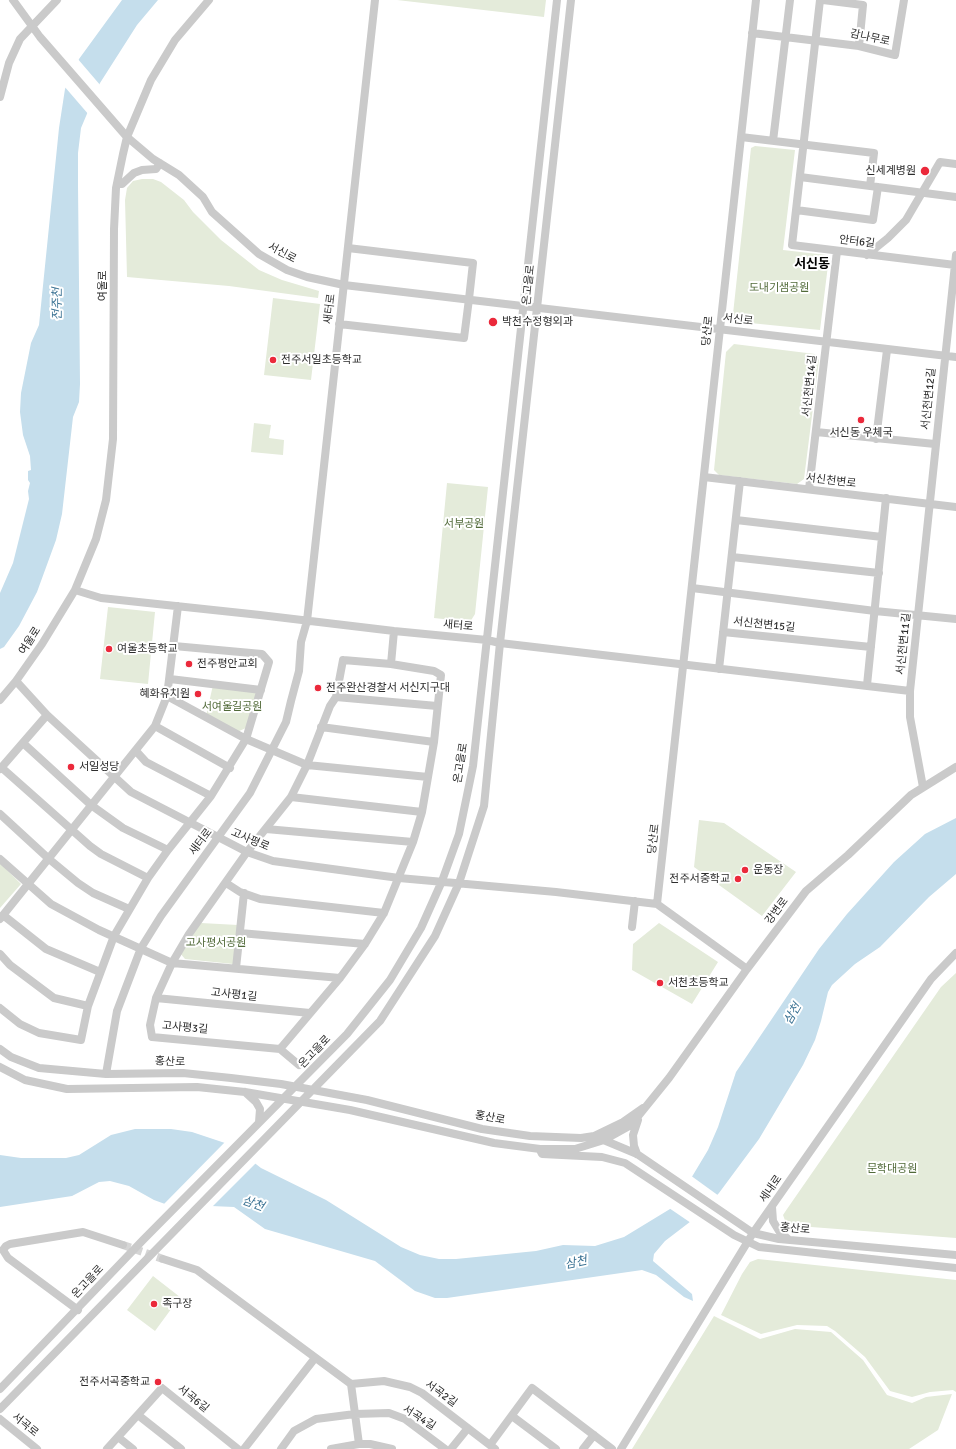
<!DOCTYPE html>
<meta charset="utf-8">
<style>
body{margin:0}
canvas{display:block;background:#fff}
</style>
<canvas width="956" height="1449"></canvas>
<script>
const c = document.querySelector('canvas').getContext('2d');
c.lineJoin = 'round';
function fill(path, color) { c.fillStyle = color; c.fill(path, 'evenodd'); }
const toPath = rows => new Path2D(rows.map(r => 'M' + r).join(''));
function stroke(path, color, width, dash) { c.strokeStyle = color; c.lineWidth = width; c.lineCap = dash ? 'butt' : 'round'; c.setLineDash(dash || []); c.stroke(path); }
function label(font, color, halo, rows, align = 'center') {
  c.font = font + ' Signika,"Noto Sans KR",sans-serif'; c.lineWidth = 4; c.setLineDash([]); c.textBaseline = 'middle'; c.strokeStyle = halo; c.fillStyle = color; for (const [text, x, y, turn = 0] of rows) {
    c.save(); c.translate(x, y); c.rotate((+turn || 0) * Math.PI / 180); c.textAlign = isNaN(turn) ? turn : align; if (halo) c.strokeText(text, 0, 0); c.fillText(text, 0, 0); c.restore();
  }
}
fill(toPath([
 [397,0,546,0,544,17],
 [755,146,795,150,783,250,827,255,829,257,820,330,740,322,733,314,751,148],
 [142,179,153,179,161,182,184,200,193,212,221,240,259,270,282,280,319,291,318,298,229,286,127,277,125,200,127,188,133,181],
 [273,298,320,304,311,380,264,375],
 [734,344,815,354,819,360,804,479,797,484,719,475,714,470,726,352],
 [254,423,271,425,269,438,284,440,283,455,251,452],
 [447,483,488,487,475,614,470,622,434,618],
 [108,607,155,612,148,684,100,679],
 [213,685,253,690,257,694,246,728,237,732,206,716],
 [699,820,724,823,796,872,762,916,694,867],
 [0,863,21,884,0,908],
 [201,923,238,925,233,964,185,959,180,953],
 [659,923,718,962,692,1004,632,970,633,944],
 [956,973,956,1238,798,1226,786,1223,783,1215,787,1209,941,987],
 [758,1259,956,1280,956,1392,953,1390,930,1392,912,1397,890,1391,865,1357,835,1331,827,1326,797,1325,761,1334,721,1315,742,1274,750,1262],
 [153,1276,180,1297,155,1331,127,1310],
 [714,1316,760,1339,795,1329,831,1332,863,1360,887,1395,912,1403,926,1397,952,1394,938,1430,909,1449,632,1449]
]), '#e4ebda');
fill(toPath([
 [122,0,158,0,137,25,100,83,81,128,78,153,78,185,80,384,79,402,73,417,62,514,56,540,37,592,19,626,4,647,0,649,0,593,13,563,29,499,28,491,30,483,28,480,28,471,31,470,30,456,23,435,20,412,21,393,31,343,39,325,59,128,65,89,79,59],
 [956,818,956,874,929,897,880,947,855,964,832,985,828,992,821,1021,815,1040,803,1065,759,1139,719,1193,699,1215,665,1241,654,1254,653,1261,692,1294,693,1301,684,1297,656,1275,642,1270,447,1298,435,1298,415,1291,375,1261,265,1229,234,1207,165,1204,154,1200,129,1186,110,1181,99,1182,72,1196,0,1207,0,1155,21,1158,66,1158,79,1155,111,1135,135,1129,171,1129,192,1132,225,1143,238,1150,261,1168,326,1200,401,1247,420,1255,439,1259,456,1259,536,1251,563,1245,595,1246,624,1237,670,1209,678,1200,708,1150,718,1127,736,1072,819,949,847,914,894,862,925,834]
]), '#c5deec');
fill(toPath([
 [77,58,101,86,89,115,64,86],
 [226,1141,239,1148,257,1162,212,1207,182,1208,163,1205],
 [690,1175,719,1196,700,1216,691,1223,669,1208]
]), '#fff');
stroke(toPath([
 [123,1245,163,1259]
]), '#d5d5d5', 8, [8, 4]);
stroke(toPath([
 [13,0,40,37,127,137,153,159,179,175,203,197,212,212,259,254,287,270,307,277,344,285,956,357],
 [820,0,792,245,955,265],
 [823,0,863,5,859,46],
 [752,33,859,46,895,55,904,0],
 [0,97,9,63,20,39,57,0],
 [741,137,874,153,870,186],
 [773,141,790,0],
 [800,177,956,197],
 [117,183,122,184,134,173,142,170,156,169,160,163],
 [796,210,873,220,878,187],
 [867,255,888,238,906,220,940,162,956,164],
 [339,324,464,338,469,299,473,263,348,248],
 [816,432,935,444],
 [876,439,887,350],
 [704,477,956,507],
 [809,489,837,251],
 [736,520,882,537],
 [732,557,879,573],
 [692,588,875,611,956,619],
 [75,590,101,598,260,615,394,631,487,640,500,643,910,691],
 [723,632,871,647],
 [343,660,391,664,434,671,441,675,434,742,422,812,413,842,384,913,365,944,340,978,280,1049,152,1037,150,1025,156,998,172,963,189,934,247,852,291,797,307,765,330,706,336,697,343,660],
 [391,664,394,631],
 [719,669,740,481],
 [170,679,261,690],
 [16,681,47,715,131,792,247,852,273,861,399,878,556,892,657,904],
 [867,685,886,498],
 [167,696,246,739,307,765,428,777],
 [336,697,437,706],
 [0,700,16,681,42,644,75,590,96,539,106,500,113,439,114,229,116,188,123,154,127,137,151,80,175,40,209,0],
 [155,726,230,768],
 [321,727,434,742],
 [23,743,91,805,123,828,168,850],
 [136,751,146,762,211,796],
 [2,768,90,846,101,854,148,878],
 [0,769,47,715],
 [923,787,910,717,910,691,956,255],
 [291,797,422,812],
 [0,814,49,859,78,883,93,893,129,909],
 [266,829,413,842],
 [0,859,51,904,99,930,172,963,340,978],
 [226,883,240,892,260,899,384,913],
 [3,915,46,949,100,972],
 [0,919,155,726,167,696,178,606],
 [632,927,635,901],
 [240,933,365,944],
 [0,954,10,965,54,998,88,1006],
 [236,968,244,893],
 [747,969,657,904,756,0],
 [156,998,310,1013],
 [0,1008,20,1024,39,1033,81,1040,88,1006,114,936,148,878,168,850,211,796,246,739,269,662,262,654,174,646],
 [0,1049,11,1057,39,1068,106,1074,183,1073,231,1078,281,1084,367,1100,482,1129,530,1136,581,1138,594,1136,637,1154,753,1233,779,1239,956,1255],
 [280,1049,299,1065],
 [0,1067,25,1080,67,1089,197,1087,245,1092,350,1110,494,1143,540,1149,575,1149,604,1140,631,1125,669,1078,747,969,806,891,848,855,911,795,956,767],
 [106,1074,117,1011,141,948,161,916,250,793,286,722,291,701,299,671,301,642,307,621,375,0],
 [245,1092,256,1102,260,1109,259,1122],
 [594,1136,623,1122,643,1108],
 [540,1150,542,1154,602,1157,625,1163,734,1235,759,1247,956,1268],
 [637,1154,634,1146,633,1135,638,1120],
 [772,1207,773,1221,779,1231,788,1239],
 [163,1259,197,1270,351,1384,359,1444],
 [78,1310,8,1258,3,1250,6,1246,10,1244,83,1232,123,1245],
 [351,1384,384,1381,410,1387,422,1393,495,1449],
 [0,1389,143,1240,347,1034,390,980,421,928,442,881,459,834,473,766,557,0],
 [0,1409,380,1021,435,936,459,883,484,806,500,643,571,0],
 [138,1415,181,1449],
 [512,1416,556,1449],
 [0,1419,37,1449],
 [118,1437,133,1449],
 [490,1445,532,1388,612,1449],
 [107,1449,162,1388,238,1449],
 [244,1449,315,1358],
 [281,1449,294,1431,316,1419,355,1414,389,1413,405,1419,445,1449],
 [331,1449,359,1444,370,1444,392,1449],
 [451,1449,468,1428],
 [583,1449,594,1435],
 [621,1449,753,1233,931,979,956,953]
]), '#cacaca', 8);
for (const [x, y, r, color] of [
 [925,171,5,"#eb293b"],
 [493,322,5,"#eb293b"],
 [273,360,4,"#eb293b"],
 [861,420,4,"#eb293b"],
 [109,649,4,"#eb293b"],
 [189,664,4,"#eb293b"],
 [318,688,4,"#eb293b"],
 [198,694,4,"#eb293b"],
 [71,767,4,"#eb293b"],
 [745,870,4,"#eb293b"],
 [738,879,4,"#eb293b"],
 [660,983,4,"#eb293b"],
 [154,1304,4,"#eb293b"],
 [158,1382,4,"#eb293b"]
]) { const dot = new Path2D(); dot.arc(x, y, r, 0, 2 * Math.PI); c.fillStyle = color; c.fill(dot); stroke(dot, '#fff', 1.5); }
label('11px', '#2d2d2d', '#fff', [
 ["감나무로",870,38,12],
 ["안터6길",857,242,7],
 ["서신로",282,253,28],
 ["온고을로",529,285,-84],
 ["여울로",103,286,-90],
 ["새터로",330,309,-83],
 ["서신로",738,320,7],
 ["당산로",708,331,-84],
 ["서신천변14길",810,386,-84],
 ["서신천변12길",929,399,-84],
 ["서신천변로",831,481,7],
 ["서신천변15길",764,625,6],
 ["새터로",458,626,5],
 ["여울로",30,641,-57],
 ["서신천변11길",904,644,-84],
 ["온고을로",461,763,-81],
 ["당산로",654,839,-83],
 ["고사평로",250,840,23],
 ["새터로",201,842,-53],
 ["강변로",777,911,-53],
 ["고사평1길",234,995,6],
 ["고사평3길",185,1028,5],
 ["온고을로",315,1052,-46],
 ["홍산로",170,1062,2],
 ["홍산로",490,1118,11],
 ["세내로",771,1189,-55],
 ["홍산로",795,1229,5],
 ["온고을로",88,1282,-47],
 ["서곡2길",441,1394,36],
 ["서곡6길",193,1399,39],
 ["서곡4길",419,1418,32],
 ["서곡로",25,1425,39]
]);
label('11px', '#2d2d2d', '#fff', [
 ["신세계병원",916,171,"right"],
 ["박천수정형외과",502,322],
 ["전주서일초등학교",281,360],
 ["서신동 우체국",861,433,"center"],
 ["여울초등학교",117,649],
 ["전주평안교회",197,664],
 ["전주완산경찰서 서신지구대",326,688],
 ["혜화유치원",190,694,"right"],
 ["서일성당",79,767],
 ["운동장",753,870],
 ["전주서중학교",730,879,"right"],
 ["서천초등학교",668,983],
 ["족구장",162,1304],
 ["전주서곡중학교",150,1382,"right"]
], 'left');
label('11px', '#516a39', '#fff', [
 ["도내기샘공원",779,288],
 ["서부공원",464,524],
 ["서여울길공원",232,707],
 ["고사평서공원",216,943],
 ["문학대공원",892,1169]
]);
label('italic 12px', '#397192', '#fff', [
 ["전주천",58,304,-90],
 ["삼천",793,1014,-60],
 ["삼천",253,1204,20],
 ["삼천",576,1263,-12]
]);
label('bold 13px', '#000', '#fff', [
 ["서신동",812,265]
]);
</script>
